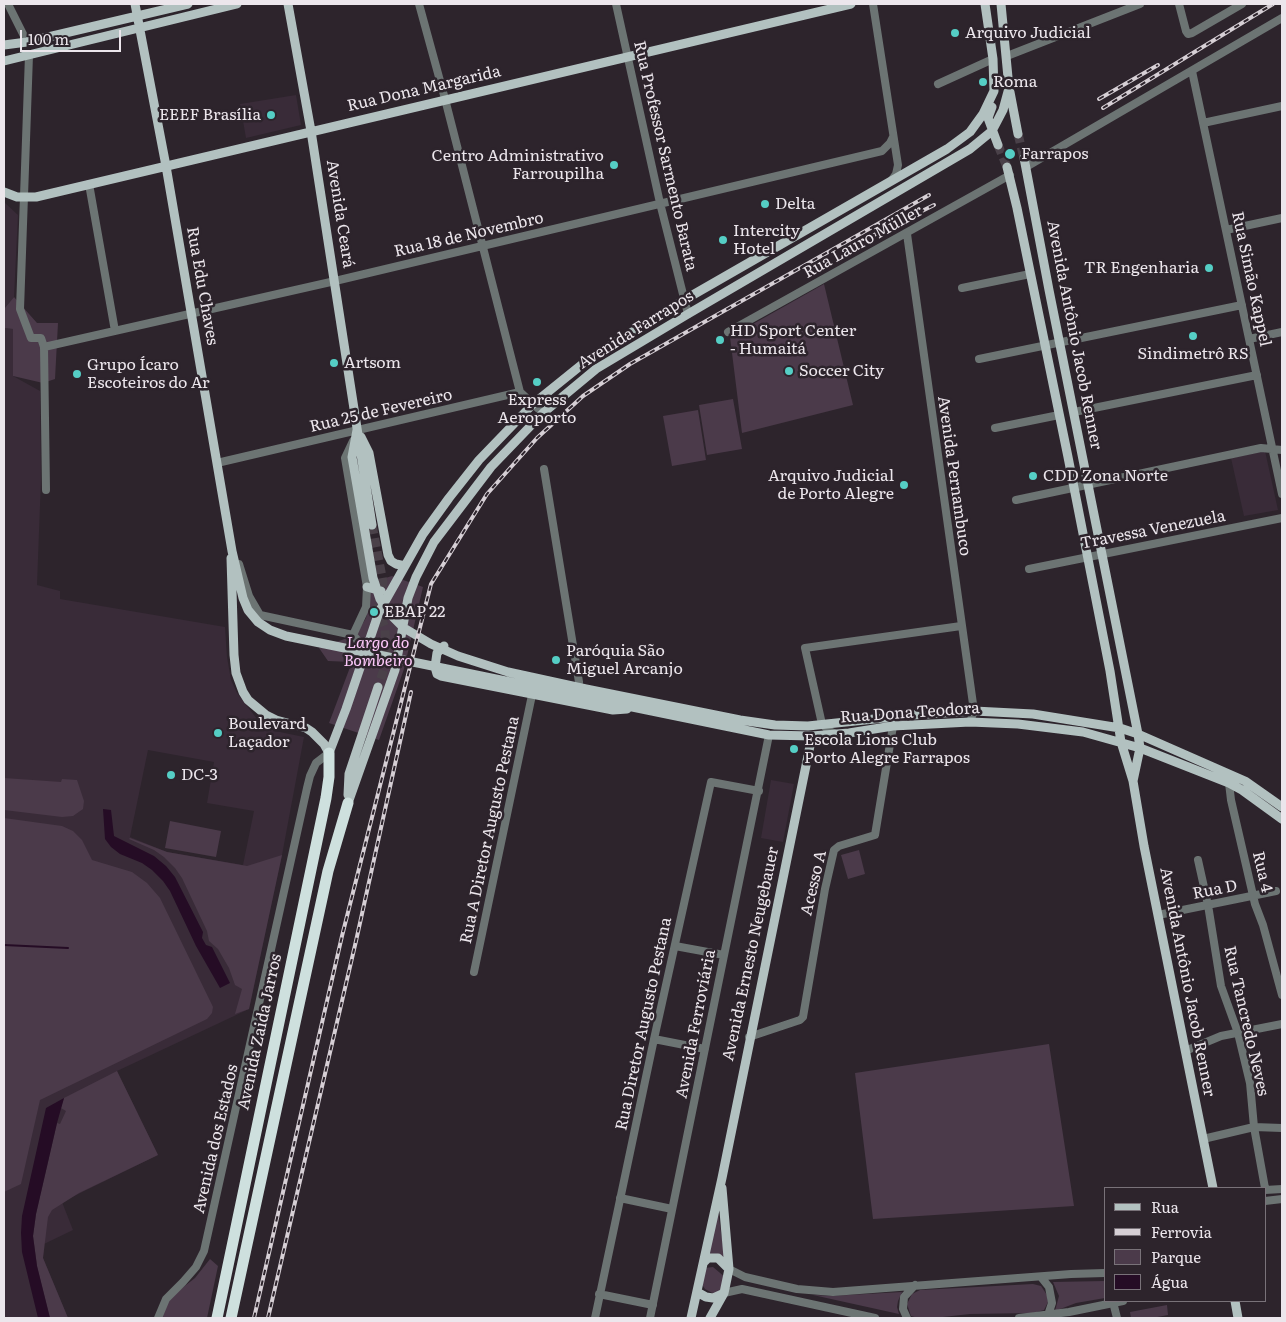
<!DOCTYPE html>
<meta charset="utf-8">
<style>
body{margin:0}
#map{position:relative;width:1286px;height:1322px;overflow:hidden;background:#2d242c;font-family:Literata,serif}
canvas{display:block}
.frame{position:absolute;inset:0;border:5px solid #ece6ec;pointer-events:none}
.legend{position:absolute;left:1104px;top:1187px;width:162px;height:115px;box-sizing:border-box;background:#2d242c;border:1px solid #797279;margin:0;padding:6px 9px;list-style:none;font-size:15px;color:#ece6ec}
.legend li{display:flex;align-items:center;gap:10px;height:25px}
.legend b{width:25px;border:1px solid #797279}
.scale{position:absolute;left:20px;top:30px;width:101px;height:22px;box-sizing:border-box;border:2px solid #ece6ec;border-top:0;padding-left:6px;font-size:15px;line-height:18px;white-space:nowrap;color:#ece6ec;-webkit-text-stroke:4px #2d242c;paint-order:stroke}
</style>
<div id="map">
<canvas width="1286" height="1322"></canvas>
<div class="frame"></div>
<ul class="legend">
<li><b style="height:6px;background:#b2c1c0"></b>Rua</li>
<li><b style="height:6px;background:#d6cfd5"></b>Ferrovia</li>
<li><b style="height:14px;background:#4b3a4a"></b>Parque</li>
<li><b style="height:14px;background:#250c25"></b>Água</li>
</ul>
<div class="scale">100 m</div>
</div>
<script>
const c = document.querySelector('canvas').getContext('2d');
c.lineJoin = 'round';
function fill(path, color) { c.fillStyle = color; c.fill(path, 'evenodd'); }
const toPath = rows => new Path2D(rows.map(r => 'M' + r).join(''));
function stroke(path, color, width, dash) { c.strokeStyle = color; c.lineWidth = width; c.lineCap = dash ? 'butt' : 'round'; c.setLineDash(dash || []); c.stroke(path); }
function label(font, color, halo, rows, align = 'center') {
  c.font = font + ' Literata,serif'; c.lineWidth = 5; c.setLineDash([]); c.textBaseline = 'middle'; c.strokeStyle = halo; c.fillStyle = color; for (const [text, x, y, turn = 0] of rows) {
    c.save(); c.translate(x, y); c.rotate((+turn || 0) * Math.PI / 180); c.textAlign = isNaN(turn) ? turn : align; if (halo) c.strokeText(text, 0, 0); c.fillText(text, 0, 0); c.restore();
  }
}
fill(toPath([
 [296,95,301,125,246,138,240,104],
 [4,202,18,215,14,297,4,309],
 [4,328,13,329,13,376,40,391,41,479,37,585,60,591,60,599,225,627,227,657,231,680,237,693,257,719,275,731,304,737,282,855,249,1009,117,1071,158,1155,62,1202,73,1230,44,1244,43,1258,68,1318,4,1318],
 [148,750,214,762,207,803,254,811,243,865,167,852,130,837],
 [1265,451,1278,510,1244,516,1231,458],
 [771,780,794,784,783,842,761,838]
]), '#392b38');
fill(toPath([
 [824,284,853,405,742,433,730,337],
 [14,297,37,323,58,323,55,379,43,383,13,376,13,329,4,328,4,309],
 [733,399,742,449,707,455,699,405],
 [698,410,706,460,672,466,663,416],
 [392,576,423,587,404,669,379,740,329,723,352,662,328,661,319,648,356,635,366,618,370,599,369,583],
 [4,778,61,782,62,779,77,780,84,801,83,809,73,816,62,817,4,810],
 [4,818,62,826,73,831,82,840,92,860,132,872,147,883,160,898,213,1007,212,1013,207,1019,40,1100,21,1184,4,1192],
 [170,821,221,831,216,857,165,848],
 [130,838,167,852,247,866,282,855,249,1009,235,1014,242,989,235,985,229,968,218,949,209,941,207,931,182,878,175,868,164,857,154,850,129,839],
 [859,850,865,874,848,879,841,855],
 [1049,1044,1074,1206,873,1219,855,1073],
 [117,1071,158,1155,79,1193,52,1210,48,1217,43,1258,68,1318,50,1318,37,1266,33,1236,36,1214,57,1123,60,1124,66,1111,61,1108,64,1098],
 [718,1211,725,1260,707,1254],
 [210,1259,218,1266,207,1318,160,1318,165,1306,172,1296,195,1278],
 [713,1267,726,1278,722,1290,714,1294,705,1289,701,1283,705,1268],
 [1105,1281,1105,1298,1076,1303,1055,1311,1059,1296,1053,1282],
 [1033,1284,1041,1286,1047,1295,1048,1302,1044,1310,1033,1313,970,1314,934,1318,918,1318,911,1316,907,1304,912,1294,920,1290],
 [902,1292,898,1301,897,1307,899,1314,813,1295,830,1296],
 [1167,1305,1168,1315,1152,1318,1131,1318,1130,1312]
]), '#4b3a4a');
fill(toPath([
 [103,809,111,810,114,836,154,856,166,866,175,877,203,932,202,938,206,945,212,947,230,983,220,988,196,946,170,891,163,881,152,870,142,863,120,854,111,847,105,839],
 [64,1098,57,1123,36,1214,33,1236,37,1266,50,1318,38,1318,22,1252,21,1233,22,1216,46,1108]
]), '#250c25');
stroke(toPath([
 [4,945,68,948]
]), '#250c25', 2);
stroke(toPath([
 [1018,134,1024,158],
 [998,145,1007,167],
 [372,525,383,582,378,609,385,628,386,647,386,663,378,687]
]), '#4a4149', 9, [9, 4.5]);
stroke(toPath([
 [8,4,27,42],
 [419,4,445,99,520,392],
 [616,4,660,203,688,314],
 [873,4,898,165,896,174,891,181],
 [1179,4,1186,31,1188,34,1192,33,1242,4],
 [29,55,20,309,31,338,41,338,44,347,46,490],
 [1007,56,1140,4],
 [1192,71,1282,494],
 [938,84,993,59],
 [1203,123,1282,106],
 [1026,167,1282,18],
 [89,184,115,331],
 [1226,230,1282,218],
 [907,234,974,711,970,722],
 [962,288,1030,274],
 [728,332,1010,175],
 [1249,339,1282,332],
 [44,347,335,281,882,151,890,143,893,137],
 [979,359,1242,305],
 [520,392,543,413],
 [1074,412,1257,375],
 [995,428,1059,415],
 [353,441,345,458,367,587,366,607,353,635],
 [217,463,520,392],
 [544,469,579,682],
 [1016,500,1261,448,1282,450],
 [239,564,249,596,260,615,353,635,360,643,362,657],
 [1029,569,1282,518],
 [836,734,829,731,822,724,805,648,961,626],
 [1229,783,1231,800,1255,904,1263,925,1282,995],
 [1198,860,1208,905,1221,986,1238,1033,1250,1083,1254,1127,1265,1188],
 [1158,915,1276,891],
 [675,946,724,955],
 [474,972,532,695],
 [749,1037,800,1020,803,1017,825,889,834,850,839,846,875,835,893,726],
 [654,1039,705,1049],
 [1185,1051,1221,1036,1282,1024],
 [1203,1139,1254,1127,1282,1128],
 [1265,1190,1282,1189],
 [620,1198,672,1209],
 [1265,1201,1282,1199],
 [729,1269,745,1277,797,1289,833,1292,1071,1274,1105,1273],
 [1041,1277,1049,1287,1052,1303,1048,1315,1046,1317],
 [724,1293,742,1289,875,1318],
 [599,1294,653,1305],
 [1113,1302,1117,1318],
 [158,1318,166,1299,183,1282,196,1267,204,1251,307,788,310,776,316,763,329,753],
 [595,1318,654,1039,711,782,759,791],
 [650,1318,769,735],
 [907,1318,903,1309,904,1297,915,1285],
 [1019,1318,1069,1312,1123,1301]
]), '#6c7473', 8);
stroke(toPath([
 [135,4,166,166,232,551,243,598,248,610,258,622,270,630,286,636,769,735,812,736,849,733,893,726,970,722,1018,724,1083,732,1140,748,1229,783,1242,790,1282,819],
 [288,4,311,131,372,525],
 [4,45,27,42,188,4],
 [4,61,237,4],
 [1010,92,1018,134],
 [992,107,988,118,998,145],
 [1024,158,1049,290,1138,734,1140,748,1133,781],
 [1007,167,1017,208,1068,457,1110,671,1121,742,1133,781,1144,846,1213,1188],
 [4,192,17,197,36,197,851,4],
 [357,430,352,457,373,578,380,599,390,614,404,628,431,644,458,656,508,672,586,689,740,720,775,725,808,726,912,715,974,711,1033,714,1120,728,1138,734,1245,781,1282,807],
 [361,437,369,453,388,555,391,561,396,564,405,566],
 [231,558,234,655,236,673,243,692,248,700,266,715,276,720,306,728,312,732,324,744,329,753],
 [367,587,381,591],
 [444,646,437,653,435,667,437,674,441,676,613,710,627,709],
 [329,753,346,709,379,612,423,534,449,498,479,460,533,404,590,358,684,300,947,149,970,132,983,114,994,91,993,59,985,4],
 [348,795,349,774,378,687],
 [348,803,395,670,408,598,416,577,434,542,491,467,543,413,596,369,688,314,970,149,992,131,1003,110,1009,88,1001,4],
 [704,1262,708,1258,718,1258,729,1269],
 [697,1292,706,1297,713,1298,724,1293],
 [1235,1301,1238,1318],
 [691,1318,722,1178,812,736],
 [710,1318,724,1293,729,1269,722,1188]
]), '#b2c1c0', 9);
stroke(toPath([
 [217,1318,326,798,329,777,329,753],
 [231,1318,328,871,348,803]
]), '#cee0de', 11);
const rail = toPath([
 [1099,99,1158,65],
 [1103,108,1273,4],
 [860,242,934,205],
 [254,1318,342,936,431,584,487,494,537,438,583,396,630,364,929,195],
 [268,1318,356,941,411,692]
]);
stroke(rail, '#d6cfd5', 4);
stroke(rail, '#2d242c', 2, [5.5]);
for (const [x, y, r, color] of [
 [955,33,5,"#55cec5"],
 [983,82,5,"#55cec5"],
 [271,115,5,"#55cec5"],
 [1010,154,6,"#55cec5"],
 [614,165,5,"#55cec5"],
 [765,204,5,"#55cec5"],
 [723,240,5,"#55cec5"],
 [1209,268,5,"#55cec5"],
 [1193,336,5,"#55cec5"],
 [720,340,5,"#55cec5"],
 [334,363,5,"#55cec5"],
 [789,371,5,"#55cec5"],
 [77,374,5,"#55cec5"],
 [537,382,5,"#55cec5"],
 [1033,476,5,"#55cec5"],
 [904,485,5,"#55cec5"],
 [374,612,5,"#55cec5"],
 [556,660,5,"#55cec5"],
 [218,733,5,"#55cec5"],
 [794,749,5,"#55cec5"],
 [171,775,5,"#55cec5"]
]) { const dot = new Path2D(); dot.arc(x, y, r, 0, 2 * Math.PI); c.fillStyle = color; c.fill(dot); stroke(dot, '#2d242c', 2); }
label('16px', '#ece6ec', '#2d242c', [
 ["Arquivo Judicial",965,33],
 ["Roma",993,82],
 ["EEEF Brasília",261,115,"right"],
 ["Farrapos",1021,154],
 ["Centro Administrativo",604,156,"right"],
 ["Farroupilha",604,174,"right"],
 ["Delta",775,204],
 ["Intercity",733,231],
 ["Hotel",733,249],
 ["TR Engenharia",1199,268,"right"],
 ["HD Sport Center",730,331],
 ["- Humaitá",730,349],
 ["Sindimetrô RS",1193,354,"center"],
 ["Artsom",344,363],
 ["Grupo Ícaro",87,365],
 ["Escoteiros do Ar",87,383],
 ["Soccer City",799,371],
 ["Express",537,400,"center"],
 ["Aeroporto",537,418,"center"],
 ["Arquivo Judicial",894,476,"right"],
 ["de Porto Alegre",894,494,"right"],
 ["CDD Zona Norte",1043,476],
 ["EBAP 22",384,612],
 ["Paróquia São",566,651],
 ["Miguel Arcanjo",566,669],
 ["Boulevard",228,724],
 ["Laçador",228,742],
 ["Escola Lions Club",804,740],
 ["Porto Alegre Farrapos",804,758],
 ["DC-3",181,775]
], 'left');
label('16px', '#ece6ec', '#2d242c', [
 ["Rua Dona Margarida",424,89,-13],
 ["Rua Professor Sarmento Barata",665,156,77],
 ["Avenida Ceará",340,214,81],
 ["Rua 18 de Novembro",469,235,-13],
 ["Rua Lauro Müller",863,242,-29],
 ["Rua Simão Kappel",1251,279,78],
 ["Rua Edu Chaves",202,286,80],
 ["Avenida Farrapos",636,330,-32],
 ["Avenida Antônio Jacob Renner",1074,335,79],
 ["Rua 25 de Fevereiro",381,411,-13],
 ["Avenida Pernambuco",954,476,82],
 ["Travessa Venezuela",1153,530,-11],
 ["Rua Dona Teodora",910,713,-4],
 ["Rua A Diretor Augusto Pestana",490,830,-78],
 ["Rua 4",1262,872,77],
 ["Acesso A",814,883,-77],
 ["Rua D",1215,890,-11],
 ["Avenida Ernesto Neugebauer",751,954,-78],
 ["Avenida Antônio Jacob Renner",1187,982,79],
 ["Rua Tancredo Neves",1246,1021,77],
 ["Rua Diretor Augusto Pestana",644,1024,-78],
 ["Avenida Ferroviária",696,1024,-79],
 ["Avenida Zaida Jarros",260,1032,-78],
 ["Avenida dos Estados",216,1139,-77]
]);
label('italic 16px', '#fdc8fa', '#2d242c', [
 ["Largo do",378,643],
 ["Bombeiro",378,661]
]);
</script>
